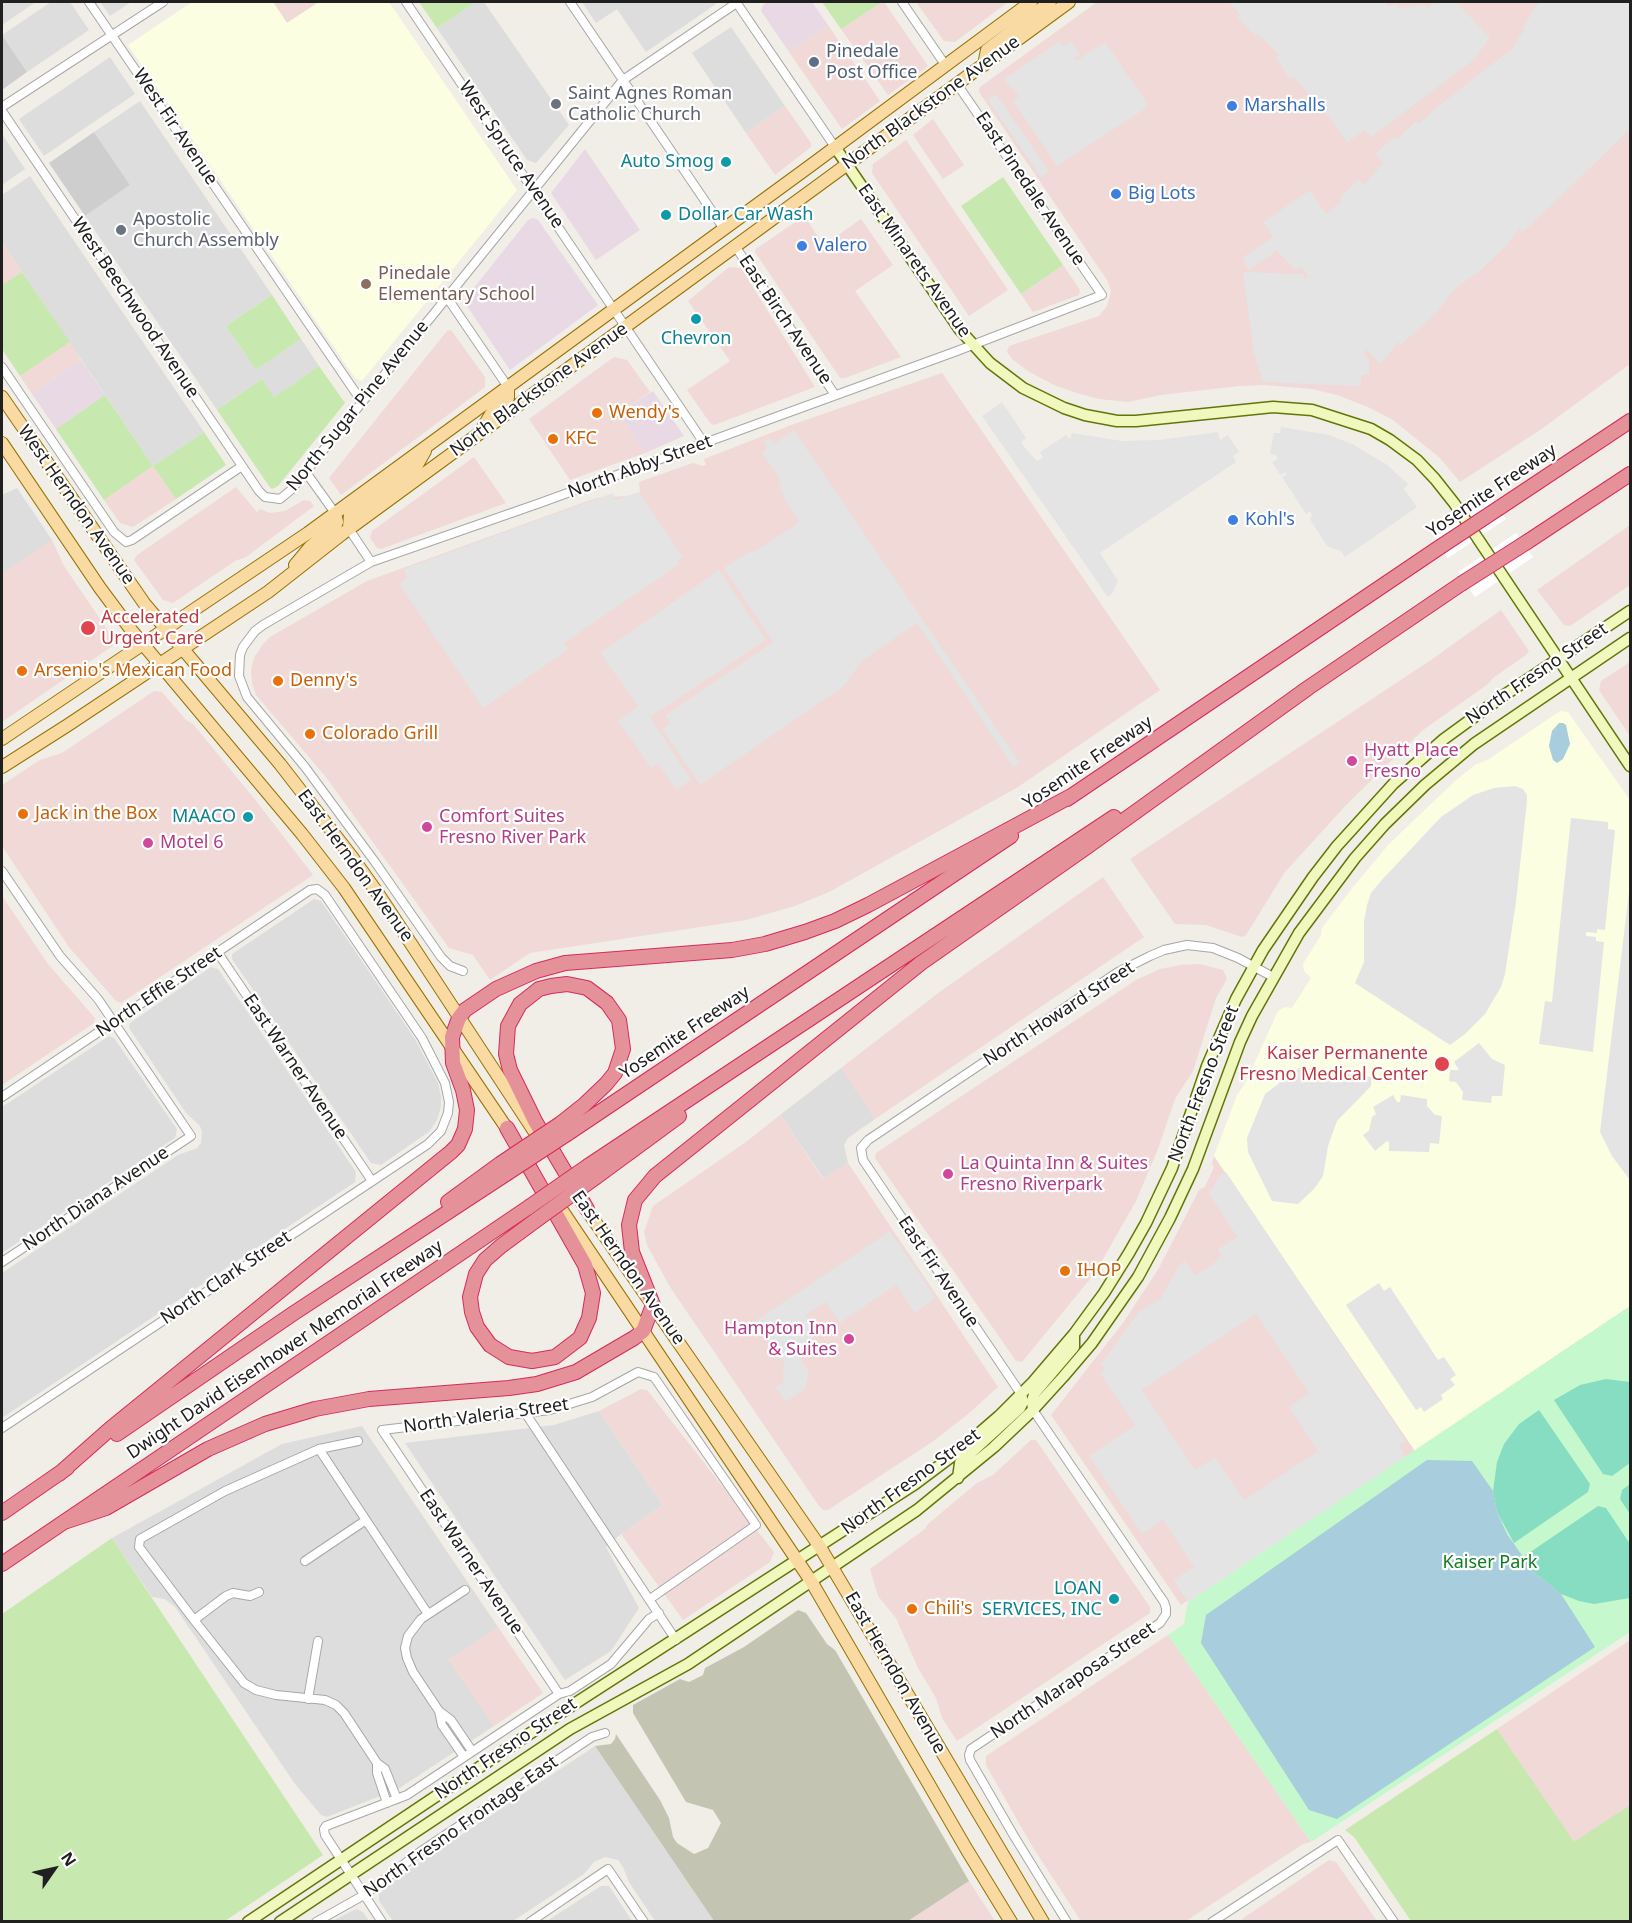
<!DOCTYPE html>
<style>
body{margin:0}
#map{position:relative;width:1632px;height:1923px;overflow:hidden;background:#f0eee7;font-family:"Noto Sans",sans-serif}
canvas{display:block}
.frame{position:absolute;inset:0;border:3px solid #202020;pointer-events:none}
.north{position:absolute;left:24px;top:1839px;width:60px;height:60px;-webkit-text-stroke:4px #fff;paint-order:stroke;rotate:56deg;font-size:16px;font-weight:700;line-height:24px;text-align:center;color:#202020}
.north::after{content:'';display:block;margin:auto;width:21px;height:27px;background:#202020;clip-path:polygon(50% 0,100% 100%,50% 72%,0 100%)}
</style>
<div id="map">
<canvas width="1632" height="1923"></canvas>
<div class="frame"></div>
<div class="north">N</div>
</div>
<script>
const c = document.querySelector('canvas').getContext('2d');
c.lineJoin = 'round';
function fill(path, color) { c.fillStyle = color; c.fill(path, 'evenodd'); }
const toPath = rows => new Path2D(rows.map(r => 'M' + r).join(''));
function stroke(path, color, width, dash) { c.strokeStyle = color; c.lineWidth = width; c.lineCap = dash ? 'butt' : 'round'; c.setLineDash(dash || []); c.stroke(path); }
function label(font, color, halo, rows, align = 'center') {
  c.font = font + ' "Noto Sans",sans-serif'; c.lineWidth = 4.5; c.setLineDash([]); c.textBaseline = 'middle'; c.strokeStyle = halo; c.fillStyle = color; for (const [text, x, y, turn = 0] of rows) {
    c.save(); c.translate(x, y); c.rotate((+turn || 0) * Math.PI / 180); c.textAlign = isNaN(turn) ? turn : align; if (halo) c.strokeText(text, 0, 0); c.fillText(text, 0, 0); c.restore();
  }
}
fill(toPath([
 [2,2,36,2,2,25],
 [51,2,70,2,89,30,27,72,2,35],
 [100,2,131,2,110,16],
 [476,2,484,2,569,125,536,163,527,160,437,28],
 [582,2,714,2,716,4,646,52,617,9,596,23],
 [731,27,785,106,746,133,692,53],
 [110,57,135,94,44,156,19,119],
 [140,101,272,295,226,326,256,370,301,339,319,366,274,397,262,379,217,410,85,216,130,185,94,132],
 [2,134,25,169,2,185],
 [30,176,204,432,153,466,2,242,2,195],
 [17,488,52,540,2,574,2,495],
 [314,899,321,901,415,1039,438,1083,441,1096,441,1107,437,1120,430,1131,381,1165,371,1163,232,959,232,954],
 [211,967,218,969,356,1172,355,1182,2,1418,2,1273,178,1155,197,1148,201,1143,202,1132,200,1126,186,1113,129,1028,130,1023],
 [109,1036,114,1038,177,1129,175,1138,2,1253,2,1107],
 [841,1068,875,1119,848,1138,844,1145,848,1163,824,1179,780,1115],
 [599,1411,663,1505,621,1534,606,1547,639,1608,611,1651,565,1680,405,1443,554,1425],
 [362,1426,498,1627,449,1660,494,1726,398,1789,327,1817,321,1815,295,1784,175,1607,165,1599,152,1597,112,1538,282,1444],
 [595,1746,714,1921,655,1921,629,1882,623,1867,618,1860,605,1857,594,1862,584,1874,513,1921,393,1921,379,1901,379,1894,404,1873],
 [601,1886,609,1886,632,1921,547,1921],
 [356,1909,363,1912,369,1921,332,1921]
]), '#dedddd');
fill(toPath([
 [273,2,319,2,287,23],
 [882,2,884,2,928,66,888,95,841,29],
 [916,2,1008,2,955,42,944,41],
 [1097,2,1630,2,1630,364,1540,430,1460,482,1440,458,1393,420,1368,407,1337,395,1312,389,1264,385,1239,386,1161,395,1128,402,1099,399,1077,393,1054,385,1028,371,1012,359,1007,352,1009,346,1099,316,1107,306,1111,291,1107,280,979,92,980,87],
 [828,25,880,101,842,129,789,52],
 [785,106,811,143,811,147,775,175,746,133],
 [933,119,964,165,943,179,913,135],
 [906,140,1008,290,969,316,872,173,873,164],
 [804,216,824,245,861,219,893,265,855,291,901,357,845,378,840,378,755,252,756,249],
 [2,242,22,272,2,285],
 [1063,265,1080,290,1079,295,1033,312,1021,294],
 [729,267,741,268,815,387,714,425,710,423,687,390,730,361,688,301],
 [451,330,485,377,485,387,341,495,329,478,447,331],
 [70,342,81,360,32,394,20,376],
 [614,357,627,360,650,392,618,413,645,453,570,480,529,419],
 [942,373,1160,690,1018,787,829,892,795,906,746,920,530,953,490,980,473,955,449,948,326,777,256,695,252,683,251,670,254,658,263,644,270,637,367,581,596,498,640,495,639,482,693,463,703,466,706,465,704,459,794,424],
 [474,457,506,503,381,549,377,548,370,538,372,531],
 [153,466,176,499,133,527,120,523,104,500],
 [236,487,257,512,260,509,270,513,285,511,304,500,310,501,314,506,246,557,235,561,173,603,163,600,134,560,137,555],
 [1630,525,1630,585,1570,626,1564,625,1537,590],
 [52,540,64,566,113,638,114,645,2,722,2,574],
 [1501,610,1529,651,1526,655,1493,678,1488,684,1423,730,1347,804,1285,872,1246,935,1242,937,1206,925,1175,924,1130,859,1431,660],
 [1630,662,1630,736,1599,690,1601,681],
 [154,691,162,692,186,720,193,724,257,802,313,875,121,1003,116,1001,69,947,2,846,2,785,40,760,62,753],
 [1103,877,1144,937,875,1119,841,1068,941,991],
 [2,896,48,964,95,1018,94,1023,2,1085],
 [1200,964,1223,970,1227,979,1216,998,1193,1071,1175,1099,1158,1149,1136,1201,1095,1273,1022,1362,1016,1361,875,1158,876,1153,1136,980,1160,969,1180,965],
 [780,1115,823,1179,848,1163,998,1387,967,1415,932,1442,828,1510,823,1510,819,1506,670,1287,647,1245,644,1232,653,1206,746,1142],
 [1214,1156,1415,1451,1181,1605,1051,1415,1123,1323,1159,1268,1199,1190,1205,1187,1214,1167,1212,1163],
 [641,1389,647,1390,774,1552,770,1562,683,1620,621,1534,663,1505,599,1411],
 [1031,1440,1036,1440,1150,1607,1150,1613,957,1741,942,1718,936,1698,918,1668,896,1618,878,1596,870,1569,925,1529,928,1524,977,1483,993,1475],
 [498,1627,543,1693,494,1726,449,1660],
 [1168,1635,1311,1842,1303,1844,1186,1921,1081,1921,1032,1846,986,1765,986,1756],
 [1630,1640,1630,1805,1574,1843,1497,1729],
 [1329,1860,1336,1862,1377,1921,1241,1921,1242,1919],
 [969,1881,995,1921,908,1921]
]), '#f0d9d6');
fill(toPath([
 [768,2,812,2,828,25,789,52,761,11,763,5],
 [585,149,640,230,596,260,551,193],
 [533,218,538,220,598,305,510,370,467,306,465,299,528,220],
 [81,360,105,395,56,429,32,394],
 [653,391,684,436,645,453,618,413]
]), '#e9d9e5');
fill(toPath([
 [192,2,273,2,287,23,319,2,389,2,517,190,362,381,355,378,128,45],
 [1560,711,1568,712,1630,800,1630,1306,1415,1451,1214,1156,1237,1095,1246,1082,1278,1011,1285,1007,1292,1008,1311,978,1304,971,1303,964,1321,935,1322,928,1353,887,1389,844,1455,781,1475,765,1489,759]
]), '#fcfee1');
fill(toPath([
 [2,35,27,72,2,90],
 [94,132,130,185,85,216,49,163]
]), '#cecece');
fill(toPath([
 [798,1610,806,1613,827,1644,835,1650,969,1881,908,1921,714,1921,595,1746,611,1744,615,1739,616,1734,660,1800,669,1818,673,1837,677,1843,694,1854,708,1848,721,1823,713,1810,686,1802,633,1713,633,1705,680,1679,689,1682,703,1675,705,1668,744,1647]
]), '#c3c5b2');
fill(toPath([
 [419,2,476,2,437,28],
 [822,2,882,2,841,29],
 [1003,177,1063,265,1021,294,961,206],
 [22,272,70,342,20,376,2,349,2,285],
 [272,295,301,339,256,370,226,326],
 [319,366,345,403,278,486,272,489,269,486,217,410,262,379,274,397],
 [105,395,153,466,204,432,226,465,176,499,153,466,104,500,56,429],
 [112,1538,323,1855,225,1921,2,1921,2,1614],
 [1497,1729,1574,1842,1630,1805,1630,1921,1411,1921,1354,1837,1345,1830]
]), '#c7e8ae');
fill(toPath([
 [1630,1306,1630,1632,1311,1842,1168,1635,1184,1624,1188,1602]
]), '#c5f8cd');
fill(toPath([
 [1606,1379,1630,1382,1630,1463,1612,1476,1603,1474,1554,1400,1580,1385],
 [1539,1410,1590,1484,1588,1492,1514,1543,1497,1512,1493,1491,1497,1462,1504,1444,1519,1424],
 [1630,1484,1630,1514,1620,1499,1622,1490],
 [1598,1506,1606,1508,1630,1544,1630,1598,1594,1604,1579,1601,1561,1594,1533,1571,1523,1557]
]), '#87ddc2');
fill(toPath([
 [1229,2,1384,2,1389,7,1395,3,1399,8,1425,5,1428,9,1435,2,1456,2,1490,37,1475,59,1372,137,1365,130,1347,143,1333,122,1293,77,1290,79,1276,58,1279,55,1258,34,1255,35,1241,22,1237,17,1240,15],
 [1539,2,1630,2,1630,129,1557,200,1523,232,1519,229,1506,246,1481,270,1456,288,1436,313,1401,345,1398,342,1381,364,1366,349,1364,355,1369,360,1369,374,1362,375,1360,386,1263,382,1254,354,1243,272,1303,274,1306,280,1308,275,1301,267,1296,271,1277,251,1249,270,1242,258,1273,237,1263,222,1310,190,1326,214,1341,201,1340,198,1358,179,1364,185,1383,163,1375,154,1394,137,1397,139,1416,121,1419,123,1447,99,1513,48,1519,36,1525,31,1522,28],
 [1060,41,1063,46,1071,41,1080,54,1074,58,1076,61,1105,42,1148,104,1143,110,1057,166,1013,101,1019,96,1004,79],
 [996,94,1049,171,1041,178,988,100],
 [1002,402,1026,438,1021,442,1024,447,1037,461,1043,458,1040,452,1066,435,1070,439,1072,433,1122,441,1159,440,1218,432,1220,440,1228,435,1239,452,1233,456,1236,462,1100,553,1118,581,1112,594,1108,597,982,416],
 [1281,427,1329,435,1352,444,1386,464,1408,484,1404,489,1417,507,1345,557,1341,551,1327,546,1310,519,1312,516,1310,511,1306,514,1282,477,1287,474,1286,472,1280,475,1272,462,1278,459,1276,455,1270,454,1274,433,1280,433],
 [794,430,1020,763,1013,767,917,623,862,661,844,686,700,785,662,729,670,723,665,715,773,642,724,568,752,550,754,552,799,522,784,498,778,476,762,453,767,448,763,442,770,438,774,444],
 [639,492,683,557,678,561,680,564,564,643,568,650,483,708,399,584,407,578,404,569,613,493,615,500],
 [719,570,766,640,650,717,691,780,676,790,658,764,651,768,618,721,638,706,600,653],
 [1515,786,1523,789,1527,795,1527,801,1516,902,1505,974,1501,987,1485,1014,1465,1034,1450,1045,1355,983,1364,962,1364,921,1367,905,1371,893,1380,882,1441,817,1473,795,1494,788],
 [1571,818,1608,822,1608,829,1615,830,1605,930,1597,929,1597,933,1586,932,1586,936,1596,937,1596,941,1604,942,1593,1052,1539,1044,1545,1001,1552,1002],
 [1630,884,1630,1180,1612,1156,1600,1132],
 [1479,1043,1492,1059,1505,1065,1502,1096,1492,1096,1491,1103,1462,1100,1463,1092,1456,1082,1449,1081,1450,1070,1459,1070,1454,1062],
 [1299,1068,1371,1077,1371,1086,1337,1121,1328,1146,1323,1176,1314,1189,1298,1204,1272,1201,1248,1152,1247,1138,1265,1094],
 [1393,1095,1397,1102,1400,1102,1401,1095,1427,1099,1427,1106,1435,1115,1442,1116,1439,1144,1430,1143,1429,1152,1389,1151,1389,1142,1387,1141,1375,1151,1363,1135,1369,1131,1372,1117,1376,1114,1373,1107],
 [1226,1172,1406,1441,1399,1446,1406,1456,1188,1602,1173,1580,1194,1567,1163,1520,1142,1534,1089,1456,1135,1425,1100,1373,1105,1370,1101,1364,1139,1312,1161,1298,1179,1265,1185,1261,1195,1275,1213,1264,1221,1255,1217,1250,1237,1237,1208,1192,1213,1188,1219,1176],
 [1256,1314,1309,1393,1289,1407,1318,1451,1244,1500,1215,1457,1195,1470,1142,1390],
 [890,1231,936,1298,915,1313,896,1285,840,1323,825,1302,806,1315,818,1334,794,1350,809,1372,805,1389,786,1402,775,1387,783,1382,784,1363,755,1321],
 [1379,1283,1384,1291,1390,1287,1438,1360,1444,1357,1456,1375,1450,1379,1455,1385,1441,1395,1443,1399,1424,1412,1421,1407,1416,1410,1346,1305]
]), '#e4e4e4');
fill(toPath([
 [1559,723,1563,723,1566,725,1570,744,1563,759,1557,763,1553,760,1549,746,1552,731],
 [1427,1460,1472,1461,1493,1491,1497,1512,1507,1534,1533,1571,1561,1594,1595,1647,1337,1819,1309,1810,1201,1643,1206,1615]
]), '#a8cddc');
fill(toPath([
 [1493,499,1506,519,1448,558,1434,538],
 [1516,533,1533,557,1475,597,1458,572]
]), '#fff');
const street = toPath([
 [89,2,362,402],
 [406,2,704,443],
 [570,2,724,229],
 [736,2,835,147],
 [902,2,946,66],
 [2,107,163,2],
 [2,111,259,491,265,497,280,499,291,490,623,80,738,2],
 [735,246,835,395],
 [446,296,508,387],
 [2,367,114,532,126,542,132,540,242,466],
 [305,471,335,513],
 [349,529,371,562],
 [2,871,60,956,98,999,191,1136,2,1262],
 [218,953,372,1181],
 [463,971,450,966,441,957,375,862,305,767,247,697,239,676,240,655,243,647,255,631,263,625,371,562,540,503,957,351,1102,295,957,84],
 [2,1097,310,890,317,889,325,895,422,1038,445,1083,449,1102,448,1113,441,1131,428,1144,2,1428],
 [1021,1394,863,1160,861,1148,868,1140,1118,972,1150,956,1164,950,1187,945,1213,948,1238,958,1273,977],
 [1033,1410,1164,1602,1166,1608,1166,1614,1160,1623,971,1749,969,1755,970,1760,1014,1836,1067,1922],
 [526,1414,676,1640],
 [358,1441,319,1449,225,1491,140,1539,139,1547,194,1620,244,1683,256,1690,276,1695,325,1700,336,1705,344,1713,377,1763,385,1769,397,1799],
 [319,1449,428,1614],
 [305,1561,366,1520],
 [465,1590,421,1619,408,1636,405,1648,407,1658,413,1672,439,1711,451,1720,472,1751],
 [194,1620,226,1596,233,1593,250,1596,259,1592],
 [559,1694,382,1430,550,1410,592,1397,638,1372,654,1377,756,1525,650,1599],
 [308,1699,318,1641],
 [439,1711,442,1725,464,1757],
 [377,1763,377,1773,387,1803],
 [316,1922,364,1895,420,1852,592,1737,605,1733],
 [382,1922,325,1835,324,1829,326,1826,407,1795,559,1694,570,1691,611,1664,649,1619,659,1613],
 [530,1922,608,1869,644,1922],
 [1212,1922,1338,1840,1394,1922]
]);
const secondary = toPath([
 [835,147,960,330,990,363,1023,388,1064,408,1085,415,1117,421,1136,421,1273,407,1312,410,1371,429,1390,440,1417,460,1435,479,1454,503,1630,766],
 [1033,1410,1032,1401,1034,1394,1074,1347,1074,1334],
 [958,1478,960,1463,1020,1408,1023,1402,1021,1394],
 [248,1922,568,1708,915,1484,955,1454,999,1416,1033,1382,1074,1334,1104,1293,1129,1253,1146,1223,1172,1168,1207,1066,1236,999,1263,950,1313,877,1337,846,1394,783,1444,739,1503,696,1630,611],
 [280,1922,570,1729,688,1664,917,1510,994,1447,1033,1410,1063,1377,1092,1343,1138,1277,1170,1218,1193,1169,1240,1042,1252,1016,1299,933,1355,858,1385,824,1425,785,1474,744,1630,638]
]);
const primary = toPath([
 [984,65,987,50,1050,2],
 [2,397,144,603,280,764,352,857,379,895,534,1131],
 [482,429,491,414,508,398,508,387],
 [2,443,100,588,132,631,302,834,344,888,512,1136],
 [349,529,350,514,417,465,425,451],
 [295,565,310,547,335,526,337,522,335,513],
 [2,739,308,533,810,166,1031,2],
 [2,767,68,725,268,592,342,534,1069,2],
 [553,1197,811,1581,967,1850,1011,1922],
 [582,1203,820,1547,1043,1922]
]);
const highway = toPath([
 [1499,508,1630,421],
 [1527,542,1630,474],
 [1302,692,1461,584],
 [1067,799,1440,547],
 [560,1124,584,1105,606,1084,615,1073,623,1049,619,1020,607,1003,587,988,567,984,551,986,539,989,520,1004,508,1026,506,1054,510,1070,535,1121,587,1209],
 [507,1128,585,1265,593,1293,589,1318,580,1338,555,1357,532,1361,509,1357,490,1345,477,1327,472,1312,470,1297,476,1274,485,1260,501,1246,539,1218],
 [567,1134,1011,836],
 [588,1166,1114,817],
 [596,1177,679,1116],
 [448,1202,500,1164],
 [117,1434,294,1313,506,1174],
 [59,1474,110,1429,451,1152,458,1145,465,1129,467,1110,463,1090,453,1063,452,1037,459,1018,465,1010,496,989,536,971,565,963,732,950,765,944,805,932,835,921,868,905,1073,795],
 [2,1513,67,1468],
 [64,1522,106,1508,208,1449,265,1424,315,1409,369,1399,509,1388,537,1384,576,1372,634,1338,643,1331,653,1305,632,1252,629,1225,635,1200,655,1176,921,963,1084,849,1308,688],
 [2,1564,529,1207]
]);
stroke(street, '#a7a7a7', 10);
stroke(secondary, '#627608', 13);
stroke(primary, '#977104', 14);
stroke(highway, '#d72b59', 16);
stroke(street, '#fff', 8);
stroke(secondary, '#f1f8bd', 10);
stroke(primary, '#f9daa2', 12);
stroke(highway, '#e5919a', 14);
const highwayBridge = toPath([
 [1440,547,1499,508],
 [1461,584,1527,542],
 [500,1164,560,1124],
 [506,1174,567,1134],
 [529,1207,588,1166],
 [539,1218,596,1177]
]);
stroke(highwayBridge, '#d72b59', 16, []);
stroke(highwayBridge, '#e5919a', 14);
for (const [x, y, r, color] of [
 [814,62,6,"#5c6f8a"],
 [556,104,6,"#6b7280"],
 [1232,106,6,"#3f7fe0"],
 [726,162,6,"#0f9aa8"],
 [1116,194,6,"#3f7fe0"],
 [666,215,6,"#0f9aa8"],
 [121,230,6,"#6b7280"],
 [802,246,6,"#3f7fe0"],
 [366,284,6,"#8d6e63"],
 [696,319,6,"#0f9aa8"],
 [597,413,6,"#e8710a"],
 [553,439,6,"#e8710a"],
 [1233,520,6,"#3f7fe0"],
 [88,628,8,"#e0444e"],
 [22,671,6,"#e8710a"],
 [278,681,6,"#e8710a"],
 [310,734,6,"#e8710a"],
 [1352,761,6,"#d1479c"],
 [23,814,6,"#e8710a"],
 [248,817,6,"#0f9aa8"],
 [427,827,6,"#d1479c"],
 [148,843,6,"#d1479c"],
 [1442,1064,8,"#e0444e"],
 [948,1174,6,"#d1479c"],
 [1065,1271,6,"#e8710a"],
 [849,1339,6,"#d1479c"],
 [1114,1599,6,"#0f9aa8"],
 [912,1609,6,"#e8710a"]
]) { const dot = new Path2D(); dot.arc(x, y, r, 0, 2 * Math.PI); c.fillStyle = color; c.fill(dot); stroke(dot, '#fff', 2); }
label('18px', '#4e5e75', '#fff', [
 ["Pinedale",826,52],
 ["Post Office",826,73]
], 'left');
label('18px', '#5b616d', '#fff', [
 ["Saint Agnes Roman",568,94],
 ["Catholic Church",568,115],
 ["Apostolic",133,220],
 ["Church Assembly",133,241]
], 'left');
label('18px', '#202020', '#fff', [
 ["North Blackstone Avenue",931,103,-36],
 ["West Fir Avenue",175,127,56],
 ["West Spruce Avenue",511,155,56],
 ["East Pinedale Avenue",1030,189,56],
 ["East Minarets Avenue",914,261,55],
 ["West Beechwood Avenue",135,308,56],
 ["East Birch Avenue",785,320,56],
 ["North Blackstone Avenue",539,390,-36],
 ["North Sugar Pine Avenue",358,406,-51],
 ["North Abby Street",640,467,-20],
 ["Yosemite Freeway",1492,491,-34],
 ["West Herndon Avenue",76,505,55],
 ["North Fresno Street",1537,674,-34],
 ["Yosemite Freeway",1088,763,-34],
 ["East Herndon Avenue",355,866,54],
 ["North Effie Street",159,992,-34],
 ["North Howard Street",1059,1014,-33],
 ["Yosemite Freeway",685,1033,-34],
 ["East Warner Avenue",295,1067,56],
 ["North Fresno Street",1204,1084,-69],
 ["North Diana Avenue",96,1199,-34],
 ["East Herndon Avenue",628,1268,55],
 ["East Fir Avenue",938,1272,56],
 ["North Clark Street",226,1278,-34],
 ["Dwight David Eisenhower Memorial Freeway",285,1350,-34],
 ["North Valeria Street",486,1416,-8],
 ["North Fresno Street",911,1482,-36],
 ["East Warner Avenue",471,1562,56],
 ["East Herndon Avenue",895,1673,60],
 ["North Maraposa Street",1073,1681,-34],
 ["North Fresno Street",506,1749,-34],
 ["North Fresno Frontage East",461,1827,-35]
]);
label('18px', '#366cbe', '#fff', [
 ["Marshalls",1244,106],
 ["Big Lots",1128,194],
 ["Valero",814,246],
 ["Kohl's",1245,520]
], 'left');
label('18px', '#0d838f', '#fff', [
 ["Auto Smog",714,162],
 ["Dollar Car Wash",678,215,"left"],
 ["Chevron",696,339,"center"],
 ["MAACO",236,817],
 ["LOAN",1102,1589],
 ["SERVICES, INC",1102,1610]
], 'right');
label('18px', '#785e54', '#fff', [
 ["Pinedale",378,274],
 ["Elementary School",378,295]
], 'left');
label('18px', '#c56008', '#fff', [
 ["Wendy's",609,413],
 ["KFC",565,439],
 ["Arsenio's Mexican Food",34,671],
 ["Denny's",290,681],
 ["Colorado Grill",322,734],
 ["Jack in the Box",35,814],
 ["IHOP",1077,1271],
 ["Chili's",924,1609]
], 'left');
label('18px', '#be3a42', '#fff', [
 ["Accelerated",101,618],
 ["Urgent Care",101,639],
 ["Kaiser Permanente",1428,1054,"right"],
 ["Fresno Medical Center",1428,1075,"right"]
], 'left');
label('18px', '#b23c85', '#fff', [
 ["Hyatt Place",1364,751],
 ["Fresno",1364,772],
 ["Comfort Suites",439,817],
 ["Fresno River Park",439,838],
 ["Motel 6",160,843],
 ["La Quinta Inn & Suites",960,1164],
 ["Fresno Riverpark",960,1185],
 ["Hampton Inn",837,1329,"right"],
 ["& Suites",837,1350,"right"]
], 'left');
label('18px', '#0f7d20', '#fff', [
 ["Kaiser Park",1490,1563]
]);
</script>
